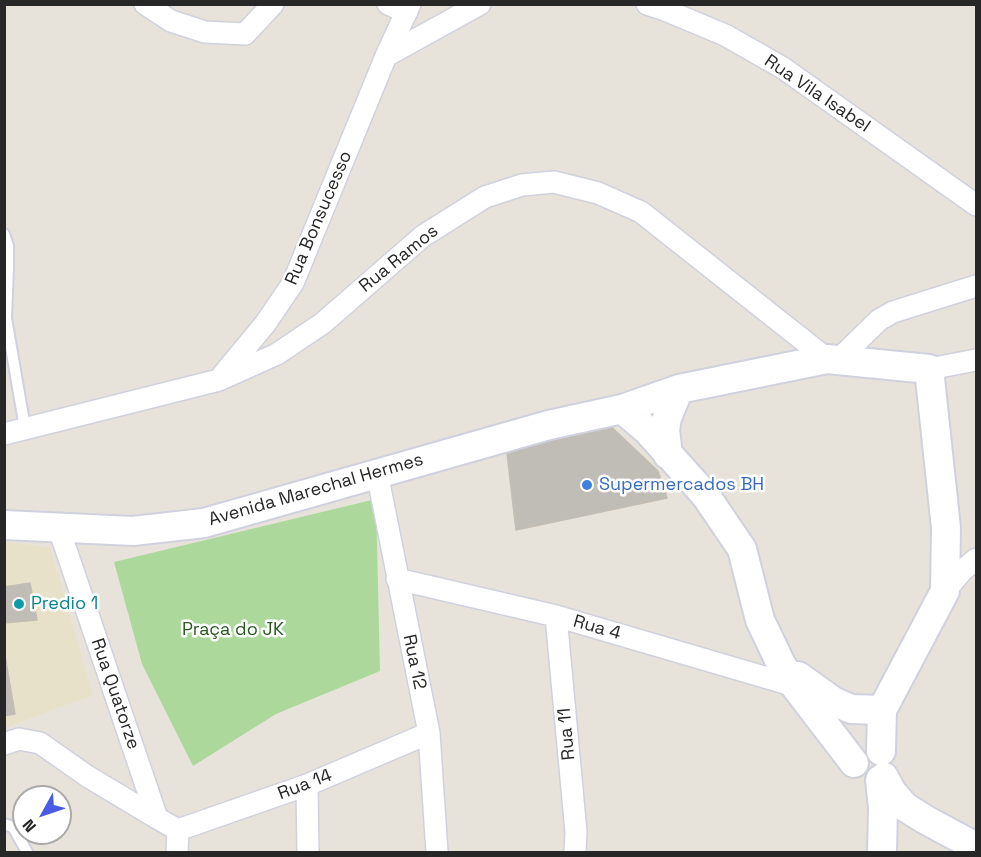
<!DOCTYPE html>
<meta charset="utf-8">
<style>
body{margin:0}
#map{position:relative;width:981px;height:857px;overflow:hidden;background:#e8e3da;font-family:"Space Grotesk",sans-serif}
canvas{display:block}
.frame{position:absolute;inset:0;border:6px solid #272727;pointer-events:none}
.north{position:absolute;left:12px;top:785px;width:60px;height:60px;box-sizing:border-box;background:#fff;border:2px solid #a9a9a9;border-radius:50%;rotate:230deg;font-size:16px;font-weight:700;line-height:24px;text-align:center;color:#272727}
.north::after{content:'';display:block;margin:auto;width:21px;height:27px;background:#4a5be5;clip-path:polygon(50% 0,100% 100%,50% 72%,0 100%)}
</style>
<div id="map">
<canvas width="981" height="857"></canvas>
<div class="frame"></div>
<div class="north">N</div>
</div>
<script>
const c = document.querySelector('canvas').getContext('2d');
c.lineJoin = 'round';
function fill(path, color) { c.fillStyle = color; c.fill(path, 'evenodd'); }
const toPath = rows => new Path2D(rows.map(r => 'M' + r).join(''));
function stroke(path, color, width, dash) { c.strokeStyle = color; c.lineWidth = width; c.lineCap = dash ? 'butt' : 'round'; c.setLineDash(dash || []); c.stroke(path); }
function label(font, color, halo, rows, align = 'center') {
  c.font = font + ' "Space Grotesk",sans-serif'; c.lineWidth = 5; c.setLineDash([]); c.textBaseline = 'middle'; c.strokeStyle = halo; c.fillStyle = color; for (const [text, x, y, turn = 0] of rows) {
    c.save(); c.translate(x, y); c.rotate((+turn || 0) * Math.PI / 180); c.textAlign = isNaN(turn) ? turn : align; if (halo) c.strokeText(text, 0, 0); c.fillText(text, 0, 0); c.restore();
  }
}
fill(toPath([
 [5,542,50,547,93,695,5,728]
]), '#e8e1ca');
fill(toPath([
 [376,499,380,671,276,714,193,766,142,664,114,562]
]), '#acd99b');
const building = toPath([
 [602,418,658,471,667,498,516,530,506,445,602,418],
 [30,583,37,620,4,623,4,587,30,583],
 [4,650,15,714,4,716,4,650]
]);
fill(building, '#c0bcb6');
stroke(building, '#c3beb4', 1.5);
const lane = toPath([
 [4,234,8,246,8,269,6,318,25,428],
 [4,824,13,827,27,852]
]);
const street = toPath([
 [145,4,171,21,205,32,245,34,273,4],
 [388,4,407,12],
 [647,4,665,10,725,35,783,68,976,205],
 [386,56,480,4],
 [838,360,879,320,893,312,976,286],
 [929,369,976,360],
 [222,376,265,324,293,283,386,56,410,4],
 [4,434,219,380,277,354,323,323,423,236,485,197,522,185,554,182,598,193,641,212,827,359],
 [377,473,429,733,437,852],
 [58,526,157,818,178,830,177,852],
 [397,579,556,616,795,686],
 [945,591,962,571,976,559],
 [556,616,576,832,575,852],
 [4,744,19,739,40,743,87,776,157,818],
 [307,785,308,852],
 [178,830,307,785,429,733]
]);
const secondary = toPath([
 [622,409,647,430,706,496,742,549,760,620,781,664,795,686,854,763],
 [668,455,665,430,667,418,679,389],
 [4,525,133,531,204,523,549,425,622,409,679,389,827,359,929,369,946,528,945,591,882,710,881,751],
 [798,676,833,701,851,709,882,710],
 [884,777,892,792,905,807,926,820,976,847],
 [880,780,883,808,882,852]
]);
stroke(lane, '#cfd1de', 14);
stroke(street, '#cfd1de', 24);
stroke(secondary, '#cfd1de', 32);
stroke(lane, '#fff', 10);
stroke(street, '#fff', 21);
stroke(secondary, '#fff', 28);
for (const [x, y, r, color] of [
 [587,485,6,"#3f7fe0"],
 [19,604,6,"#0f9aa8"]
]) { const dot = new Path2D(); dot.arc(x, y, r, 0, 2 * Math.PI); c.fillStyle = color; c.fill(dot); stroke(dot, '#fff', 2); }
label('18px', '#272727', '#fff', [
 ["Rua Vila Isabel",817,94,34],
 ["Rua Bonsucesso",319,218,-67],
 ["Rua Ramos",399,259,-39],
 ["Avenida Marechal Hermes",316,490,-16],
 ["Rua 4",597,628,16],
 ["Rua 12",414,662,78],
 ["Rua Quatorze",115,694,71],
 ["Rua 11",567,734,-95],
 ["Rua 14",305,785,-21]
]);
label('18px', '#366cbe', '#fff', [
 ["Supermercados BH",599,485]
], 'left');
label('18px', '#0d838f', '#fff', [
 ["Predio 1",31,604]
], 'left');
label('18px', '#285a20', '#fff', [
 ["Praça do JK",233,630]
]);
</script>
